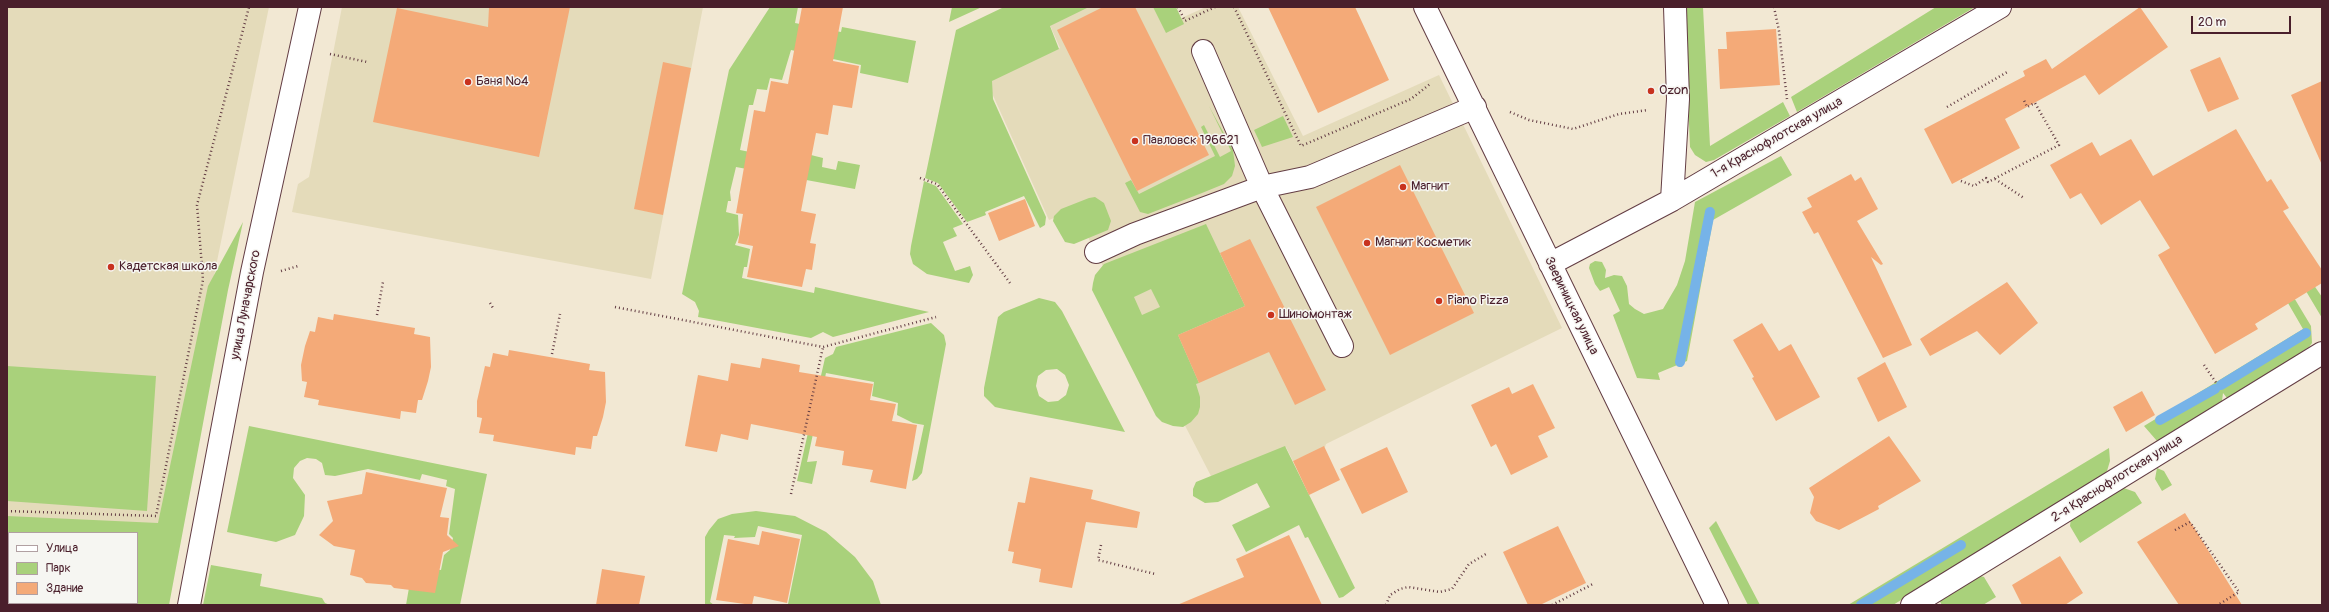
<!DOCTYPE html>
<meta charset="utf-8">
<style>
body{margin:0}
#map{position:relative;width:2329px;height:612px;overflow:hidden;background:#f2e8d3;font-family:Pangolin,sans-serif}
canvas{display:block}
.frame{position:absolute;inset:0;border:8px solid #4a1f2b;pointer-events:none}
.legend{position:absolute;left:8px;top:532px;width:130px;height:72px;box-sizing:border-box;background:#f6f6f2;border:1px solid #b1a0a2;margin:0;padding:5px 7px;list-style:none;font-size:12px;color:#4a1f2b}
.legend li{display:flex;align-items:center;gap:8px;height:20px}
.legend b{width:20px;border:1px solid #b1a0a2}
.scale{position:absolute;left:2191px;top:16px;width:100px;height:18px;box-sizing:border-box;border:2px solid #4a1f2b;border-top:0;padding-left:5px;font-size:12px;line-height:14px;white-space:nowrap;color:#4a1f2b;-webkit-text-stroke:3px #f6f6f2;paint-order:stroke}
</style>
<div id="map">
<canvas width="2329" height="612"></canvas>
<div class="frame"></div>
<ul class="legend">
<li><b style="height:5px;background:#fff"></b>Улица</li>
<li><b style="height:11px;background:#a9d17b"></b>Парк</li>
<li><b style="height:11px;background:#f4aa78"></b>Здание</li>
</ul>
<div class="scale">20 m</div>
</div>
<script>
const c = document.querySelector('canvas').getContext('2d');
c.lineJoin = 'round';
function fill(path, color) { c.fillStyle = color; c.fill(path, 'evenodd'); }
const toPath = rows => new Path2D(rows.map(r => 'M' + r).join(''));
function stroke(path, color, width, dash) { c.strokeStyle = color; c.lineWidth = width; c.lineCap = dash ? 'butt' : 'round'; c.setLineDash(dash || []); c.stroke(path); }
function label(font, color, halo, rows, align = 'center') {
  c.font = font + ' Pangolin,sans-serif'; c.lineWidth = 3; c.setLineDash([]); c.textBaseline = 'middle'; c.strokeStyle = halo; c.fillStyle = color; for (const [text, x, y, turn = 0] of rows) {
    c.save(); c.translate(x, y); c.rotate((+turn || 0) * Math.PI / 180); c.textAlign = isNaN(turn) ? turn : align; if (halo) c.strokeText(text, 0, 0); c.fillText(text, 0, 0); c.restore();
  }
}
fill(toPath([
 [7,7,269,7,160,540,137,533,7,528],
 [342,7,703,7,651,279,292,212,298,184,309,177],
 [1082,7,1158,7,1168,24,1206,7,1238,7,1303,136,1439,75,1562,328,1326,444,1325,447,1293,461,1286,447,1212,478,1074,210,1049,220,987,82,1060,48,1049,23]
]), '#e4dbba');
fill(toPath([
 [770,7,798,7,795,23,841,32,842,27,916,41,908,83,860,73,861,65,791,50,782,80,770,78,767,90,757,89,753,105,749,105,740,150,809,164,811,155,823,158,822,167,836,170,838,161,860,165,855,189,736,167,730,192,731,201,728,201,726,212,738,215,739,235,735,245,750,249,747,267,744,267,742,278,814,293,815,287,929,312,833,337,823,332,811,338,698,317,699,311,695,302,682,294,729,70],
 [952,7,982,7,949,22],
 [1004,7,1089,7,1050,26,1059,49,992,81,993,99,1046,217,1045,225,1040,228,1024,196,985,212,986,215,967,222,938,183,925,178,956,30],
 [1153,7,1176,7,1184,24,1166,33],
 [1684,7,1703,7,1710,146,1783,102,1790,116,1714,160,1706,162,1695,155,1690,147],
 [1936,7,1975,7,1797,112,1791,97],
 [1209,106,1233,150,1235,166,1232,176,1224,184,1202,193,1148,214,1140,212,1125,183,1131,180,1139,194,1215,156,1201,127,1204,125,1220,157,1231,151],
 [1283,116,1293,137,1262,147,1254,130],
 [1781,156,1792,175,1713,220,1687,361,1658,373,1660,380,1637,378,1613,315,1620,311,1609,287,1600,291,1595,284,1589,268,1590,264,1595,261,1602,262,1606,270,1605,278,1614,275,1622,276,1627,286,1629,304,1635,309,1644,314,1663,309,1677,285,1685,261,1695,202],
 [924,181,936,186,963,224,953,228,957,236,943,242,955,271,970,266,973,275,969,283,927,274,913,264,910,254,911,246],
 [1095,197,1104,203,1111,221,1108,230,1074,244,1065,242,1053,221,1054,216,1061,209,1089,198],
 [243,222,228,290,169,605,49,605,40,603,137,603,137,533,9,533,9,596,7,595,7,516,158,523,208,286],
 [1206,224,1245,306,1178,335,1199,383,1196,384,1200,397,1200,407,1198,414,1191,422,1183,427,1173,426,1162,422,1156,416,1092,290,1093,283,1095,275,1104,264],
 [1151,289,1160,307,1142,315,1134,297],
 [2266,224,2289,249,2322,297,2322,318],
 [2254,231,2311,326,2312,343,2309,347,2277,369,2227,398,2223,393,2222,401,2157,441,2144,426,2303,329,2248,234],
 [1039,298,1055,302,1062,311,1125,432,1004,409,995,407,984,396,984,388,998,317,1004,312],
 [1057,369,1065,375,1069,385,1066,395,1058,401,1048,402,1039,396,1036,386,1038,376,1046,370],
 [931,323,944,335,946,344,922,473,917,479,912,481,924,425,913,423,897,415,898,403,872,396,874,382,826,373,807,462,817,461,812,484,797,481,825,358,833,354,836,347],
 [7,366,156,376,147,511,7,501],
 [249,426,487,474,460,605,406,605,410,582,421,567,441,570,444,555,450,550,453,538,449,534,455,489,446,486,447,480,422,474,420,480,368,469,335,476,325,475,322,463,316,459,307,458,300,461,294,468,293,478,305,495,304,516,295,535,276,542,227,532],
 [1285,446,1355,588,1343,597,1339,598,1308,537,1305,538,1299,525,1246,552,1232,525,1270,507,1257,483,1218,502,1205,503,1193,496,1193,489,1196,482],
 [2109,448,2110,461,2107,471,2100,478,1893,605,1848,605],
 [2157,468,2164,471,2172,485,2162,491,2155,479],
 [2121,487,2135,492,2142,503,2080,543,2070,526,2071,518],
 [756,511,795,516,826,532,855,557,873,581,881,605,780,605,788,604,802,535,758,526,755,537,734,538,735,536,724,535,710,602,714,605,705,605,705,537,709,530,718,519,732,514],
 [1716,521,1760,605,1748,605,1709,528],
 [211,565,262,574,260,586,322,598,325,603,330,605,203,605],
 [1980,576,1984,577,1996,597,1983,605,1942,605,1939,600]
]), '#a9d17b');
stroke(toPath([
 [1680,362,1710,212],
 [2221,385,2306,333],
 [2160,420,2215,389],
 [1861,605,1961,545]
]), '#76b3e8', 10);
fill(toPath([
 [489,7,570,7,539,157,373,122,397,8,488,27],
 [802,7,843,7,833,61,859,66,852,108,833,105,828,135,816,133,801,211,816,214,810,243,816,244,812,270,806,269,802,287,747,277,753,246,738,243,743,214,736,213,754,110,765,112,771,81,788,84],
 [1103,7,1135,7,1209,155,1137,191,1057,30],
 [1268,7,1355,7,1389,80,1318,113],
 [2140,7,2168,47,2099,95,2085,75,2005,119,2020,148,1952,184,1924,129,2025,76,2023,71,2046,59,2052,69],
 [1776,29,1780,85,1720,89,1718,49,1727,49,1726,32],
 [2220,57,2239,99,2208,112,2190,70],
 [663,62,691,68,663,215,634,209],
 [2322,81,2322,165,2291,95],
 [2236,129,2267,182,2271,179,2289,208,2283,211,2322,270,2322,283,2255,324,2258,329,2215,354,2158,255,2170,248,2140,200,2101,225,2081,193,2070,199,2050,165,2092,142,2100,156,2131,139,2153,176],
 [1400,165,1474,313,1390,355,1316,207],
 [1851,174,1855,181,1861,177,1878,209,1857,221,1883,264,1881,265,1871,257,1912,345,1883,358,1818,232,1814,234,1802,212,1812,207,1807,198],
 [1025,199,1035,226,999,241,988,213],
 [1250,239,1326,390,1295,405,1269,352,1199,383,1178,335,1245,306,1220,253],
 [2007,282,2038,323,2000,355,1977,331,1930,356,1920,339],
 [334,314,415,328,414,334,430,337,431,367,428,381,422,400,418,400,416,413,401,411,400,419,318,405,319,400,304,397,307,382,302,381,301,365,305,346,310,331,315,332,318,317,333,320],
 [1762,323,1779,351,1791,344,1820,397,1776,421,1752,378,1754,377,1733,340],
 [509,350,590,364,589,370,605,372,606,402,603,417,597,436,593,436,591,449,576,447,575,455,493,441,494,435,479,433,482,418,477,417,477,401,485,366,490,367,493,353,508,356],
 [762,358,800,365,799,372,873,384,870,400,896,404,892,421,917,425,906,489,870,482,873,470,842,465,844,451,815,446,817,437,751,424,748,440,721,434,717,452,685,446,698,375,728,381,731,363,760,368],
 [1885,362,1907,407,1878,422,1857,378],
 [1533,384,1555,428,1538,436,1548,457,1511,475,1496,444,1491,447,1471,405,1509,387,1512,394],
 [2142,391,2155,415,2126,432,2113,407],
 [1889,436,1921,481,1878,506,1879,509,1839,530,1816,521,1810,513,1814,497,1809,488],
 [1324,446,1340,480,1309,495,1293,461],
 [1387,447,1408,492,1362,514,1340,469],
 [366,472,447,488,440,517,449,518,447,535,459,546,443,552,435,593,394,588,391,585,366,583,362,578,350,575,355,550,334,546,319,535,333,521,327,501,362,494],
 [1030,477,1093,490,1091,499,1140,512,1137,528,1086,522,1072,588,1039,582,1041,569,1012,563,1014,552,1008,551,1018,502,1025,503],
 [2185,513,2242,605,2179,605,2137,542],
 [1558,526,1586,583,1540,605,1528,605,1503,552],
 [762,531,800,539,787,603,754,596,752,605,716,600,728,539,759,545],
 [1289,535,1322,605,1177,605,1244,577,1236,559],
 [2060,556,2083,593,2065,605,2022,605,2012,585],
 [602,569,645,576,639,605,596,605]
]), '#f4aa78');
const minor = toPath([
 [1425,7,1717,605],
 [1203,51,1262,187,1342,346],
 [1672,200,1678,99,1675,7],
 [1096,252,1135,234,1262,187,1310,177,1475,107],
 [1550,264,1672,200,2000,7],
 [189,605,252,272,310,7],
 [1912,605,2322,353]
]);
stroke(minor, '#633d44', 24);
stroke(toPath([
 [1178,7,1185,21,1215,7],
 [1234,7,1301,146,1411,99,1430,84],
 [1774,7,1779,31,1787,99],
 [330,54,367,62],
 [1947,107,2009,71],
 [1510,112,1529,120,1573,129,1619,114,1648,110],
 [920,178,937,184,1010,283],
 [1995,179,2024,198],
 [1961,181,1974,186,1986,178,1988,182,2059,145,2035,103,2027,107,2023,98],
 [281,271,298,266],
 [490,303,493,308],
 [615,307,823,347,936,317],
 [377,315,383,282],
 [552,354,560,314],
 [2204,365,2217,384],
 [791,494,823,347],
 [7,511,156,516,203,280,197,205,249,7],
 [2175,530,2190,522,2239,592,2218,605],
 [1101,545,1098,560,1155,574],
 [1386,605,1390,595,1400,589,1408,587,1440,592,1452,589,1469,564,1486,554],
 [1552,605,1593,584]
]), '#633d44', 2.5, [1, 3]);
stroke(minor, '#fff', 22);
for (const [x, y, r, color] of [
 [468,82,4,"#c8321e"],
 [1651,91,4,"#c8321e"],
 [1135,141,4,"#c8321e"],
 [1403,187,4,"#c8321e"],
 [1367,243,4,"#c8321e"],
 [111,267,4,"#c8321e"],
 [1439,301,4,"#c8321e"],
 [1271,315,4,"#c8321e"]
]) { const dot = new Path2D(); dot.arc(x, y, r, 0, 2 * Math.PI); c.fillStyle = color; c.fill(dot); stroke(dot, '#f6f6f2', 1.5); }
label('13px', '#4a1f2b', '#f6f6f2', [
 ["Баня №4",476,82],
 ["Ozon",1659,91],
 ["Павловск 196621",1143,141],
 ["Магнит",1411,187],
 ["Магнит Косметик",1375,243],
 ["Кадетская школа",119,267],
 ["Piano Pizza",1447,301],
 ["Шиномонтаж",1279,315]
], 'left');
label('13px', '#4a1f2b', '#f6f6f2', [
 ["1-я Краснофлотская улица",1777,138,-30],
 ["улица Луначарского",246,305,-79],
 ["Звериницкая улица",1571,306,64],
 ["2-я Краснофлотская улица",2117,479,-32]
]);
</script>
